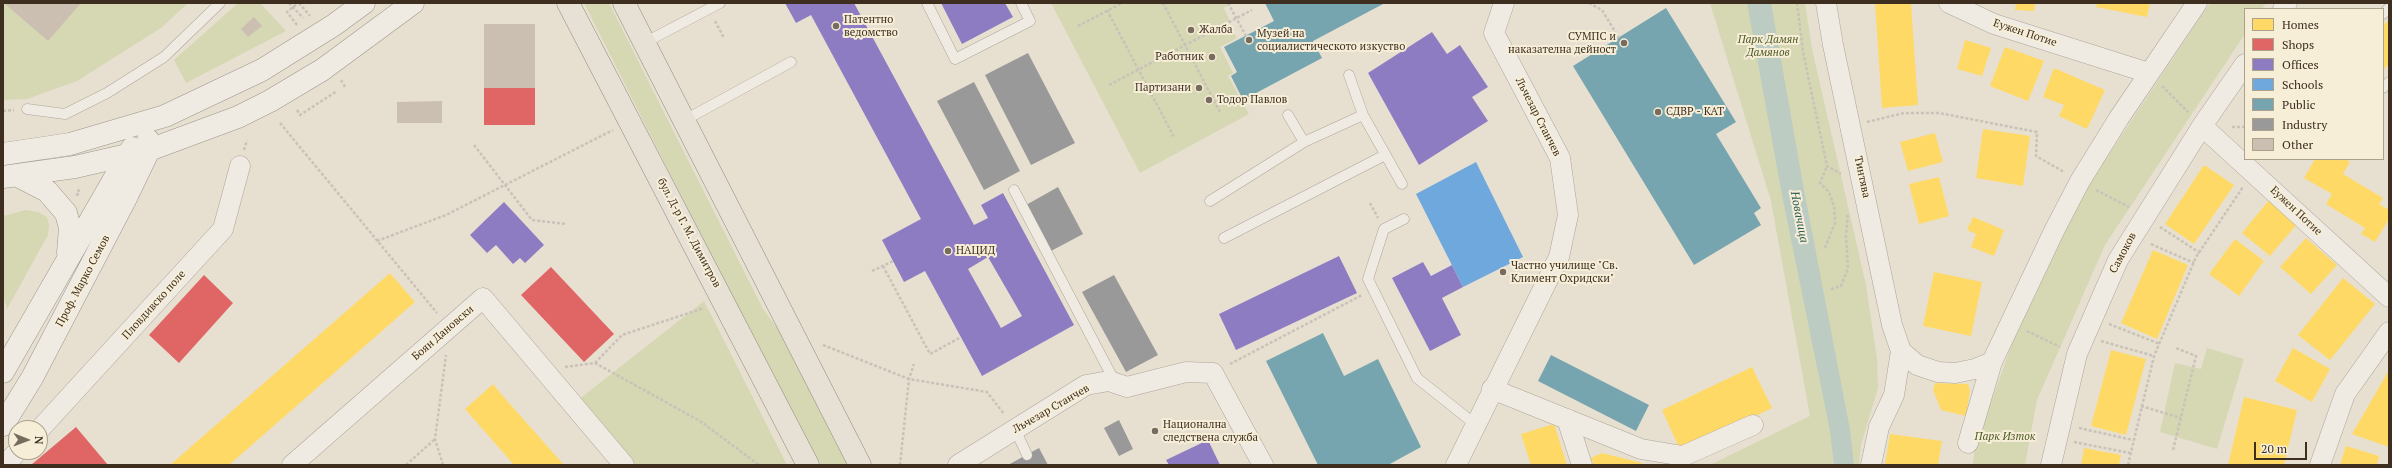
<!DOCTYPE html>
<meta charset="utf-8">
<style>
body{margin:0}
#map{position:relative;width:2392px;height:468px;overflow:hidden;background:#e7e0d1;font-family:"PT Serif",serif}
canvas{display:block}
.frame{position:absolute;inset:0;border:4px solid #3d2e20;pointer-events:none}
.legend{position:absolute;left:2244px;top:8px;width:140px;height:152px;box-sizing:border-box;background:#f7eed8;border:1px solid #ada18e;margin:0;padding:5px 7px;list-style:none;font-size:12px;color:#3d2e20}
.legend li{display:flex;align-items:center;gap:8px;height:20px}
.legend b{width:20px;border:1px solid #ada18e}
.north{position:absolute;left:8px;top:420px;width:40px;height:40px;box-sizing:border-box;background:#f7eed8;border:1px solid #ada18e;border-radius:50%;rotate:91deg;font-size:11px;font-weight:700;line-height:16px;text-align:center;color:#3d2e20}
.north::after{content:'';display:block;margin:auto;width:14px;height:18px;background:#786c5e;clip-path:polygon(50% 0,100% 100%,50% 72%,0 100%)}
.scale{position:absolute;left:2254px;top:442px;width:53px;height:18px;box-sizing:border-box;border:2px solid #3d2e20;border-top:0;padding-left:5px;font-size:12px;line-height:14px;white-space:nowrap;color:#3d2e20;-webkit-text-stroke:3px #f7eed8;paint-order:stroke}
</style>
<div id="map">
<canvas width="2392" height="468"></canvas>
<div class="frame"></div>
<ul class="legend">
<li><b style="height:11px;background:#ffd966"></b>Homes</li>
<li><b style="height:11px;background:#e06666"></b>Shops</li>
<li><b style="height:11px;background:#8e7cc3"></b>Offices</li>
<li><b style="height:11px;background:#6fa8dc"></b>Schools</li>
<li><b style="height:11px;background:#76a5af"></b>Public</li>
<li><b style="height:11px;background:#999"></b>Industry</li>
<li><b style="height:11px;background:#cbbfb2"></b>Other</li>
</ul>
<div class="north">N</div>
<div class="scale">20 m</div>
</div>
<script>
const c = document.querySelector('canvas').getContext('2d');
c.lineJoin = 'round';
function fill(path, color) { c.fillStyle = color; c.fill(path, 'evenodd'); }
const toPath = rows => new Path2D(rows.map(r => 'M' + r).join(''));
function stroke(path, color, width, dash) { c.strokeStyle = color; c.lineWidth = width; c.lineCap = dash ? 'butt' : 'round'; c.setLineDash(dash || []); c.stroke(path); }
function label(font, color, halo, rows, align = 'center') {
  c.font = font + ' "PT Serif",serif'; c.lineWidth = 4; c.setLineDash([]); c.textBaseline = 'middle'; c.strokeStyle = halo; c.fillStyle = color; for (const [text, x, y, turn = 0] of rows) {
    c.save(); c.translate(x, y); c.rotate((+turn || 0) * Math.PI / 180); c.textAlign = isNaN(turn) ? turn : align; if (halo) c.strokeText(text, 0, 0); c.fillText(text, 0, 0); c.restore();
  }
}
fill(toPath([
 [3,3,188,3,161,28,77,81,27,99,3,100],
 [238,3,260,3,286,31,186,83,174,60],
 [584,3,609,3,763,309,790,345,854,465,821,465,793,418],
 [1051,3,1232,3,1224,8,1230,21,1227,22,1237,38,1220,47,1233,73,1228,76,1249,114,1140,173],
 [1710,3,1805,3,1812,49,1866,285,1877,359,1878,388,1861,445,1859,465,1710,465,1810,416,1771,201],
 [2210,3,2266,3,2262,9,2245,9,2245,34,2105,245,2037,400,2025,465,1973,465,1975,447,2013,341,2085,190],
 [26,210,38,212,47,217,49,225,48,235,7,309,3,294,3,216],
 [704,301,787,465,624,465,573,404],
 [2207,348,2244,359,2217,449,2160,432,2175,363,2201,369]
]), '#d6d7b3');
fill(toPath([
 [1747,3,1771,3,1804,190,1850,430,1854,465,1834,465,1830,431,1782,195]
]), '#bcccc2');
fill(toPath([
 [1875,3,1911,3,1918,105,1882,108],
 [2016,3,2035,3,2034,11,2015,10],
 [2097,3,2150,3,2147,17,2096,7],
 [2389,20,2389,64,2383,70,2383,25],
 [1965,40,1991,48,1982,76,1957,69],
 [2005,47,2044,61,2028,101,1990,86],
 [2054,68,2105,90,2087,129,2059,116,2064,105,2043,97],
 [1983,129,2030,136,2023,186,1976,178],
 [1935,133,1943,162,1908,171,1900,142],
 [2315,159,2345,159,2350,162,2343,174,2383,198,2379,204,2389,210,2389,219,2375,242,2361,234,2365,228,2326,204,2332,194,2304,178],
 [2204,165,2234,185,2194,244,2165,224],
 [1939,177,1949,216,1919,224,1909,184],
 [2269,200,2297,224,2270,256,2242,233],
 [1973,217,2004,230,1994,256,1971,247,1976,234,1967,230],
 [2306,238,2337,265,2311,294,2280,267],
 [2235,239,2264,261,2239,296,2209,274],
 [2153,250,2188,265,2157,339,2121,323],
 [1934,272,1982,282,1971,336,1923,326],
 [390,273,415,302,309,395,229,465,170,465],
 [2343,278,2375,304,2330,360,2298,335],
 [2293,348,2330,369,2312,402,2275,381],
 [2111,350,2146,359,2126,435,2091,426],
 [1752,367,1772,408,1681,452,1662,410],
 [2389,370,2389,447,2352,434],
 [1935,383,1968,384,1970,391,1966,416,1941,410,1933,390],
 [493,384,502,395,564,465,514,465,465,409],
 [2244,397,2297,410,2284,465,2228,465],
 [1554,424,1567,465,1531,465,1521,434],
 [1890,434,1942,441,1938,465,1885,465],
 [2346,446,2379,456,2377,465,2340,465],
 [2084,448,2121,455,2119,465,2081,465],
 [1602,453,1642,463,1641,465,1594,465,1591,458]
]), '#ffd966');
fill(toPath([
 [484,88,535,88,535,125,484,125],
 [551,267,614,334,584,362,521,295],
 [204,275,233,303,179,363,149,335],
 [76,427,108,465,31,465]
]), '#e06666');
fill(toPath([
 [785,3,854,3,974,225,988,218,981,205,1003,193,1074,325,982,376,925,271,904,282,882,240,921,219,811,15,796,23],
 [988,257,1022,316,1001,328,968,269],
 [941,3,1005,3,1013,17,962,44],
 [1432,32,1447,54,1460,45,1488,87,1472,97,1488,121,1419,165,1368,73],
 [504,202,544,245,525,263,520,258,513,264,496,245,487,253,470,235],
 [1339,256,1357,293,1236,350,1219,314],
 [1423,262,1431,276,1452,265,1463,287,1442,298,1461,335,1430,351,1392,278],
 [1208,440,1220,465,1169,465,1166,460]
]), '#8e7cc3');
fill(toPath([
 [1476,162,1523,257,1463,287,1416,194]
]), '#6fa8dc');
fill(toPath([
 [1265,3,1385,3,1313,41,1322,58,1243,100,1231,76,1237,72,1224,47,1274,21],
 [1666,8,1736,122,1716,134,1761,208,1754,213,1761,225,1694,265,1573,66],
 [1323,333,1344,376,1378,359,1421,447,1388,465,1318,465,1266,361],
 [1551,355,1649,405,1636,431,1538,381]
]), '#76a5af');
fill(toPath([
 [1028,53,1075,143,1031,165,985,75],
 [974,82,1020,171,984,190,937,101],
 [1058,187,1083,234,1051,251,1026,205],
 [1114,275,1158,355,1126,372,1082,292],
 [1119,420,1133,449,1119,456,1104,428],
 [1039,448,1048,465,1008,465]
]), '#999');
fill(toPath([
 [4,3,81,3,48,41],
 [254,17,262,26,248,37,241,29],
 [484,24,535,24,535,88,484,88],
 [442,101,442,123,397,123,397,102]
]), '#cbbfb2');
const service = toPath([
 [927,3,955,59,1030,21,1021,3],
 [2383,14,2389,8],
 [644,43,720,3],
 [1349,75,1363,115],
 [2383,88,2389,82],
 [27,109,65,114,107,93,164,57,220,3],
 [1288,115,1304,142],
 [683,121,791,62],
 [1014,190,1116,384],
 [1210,201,1304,142,1363,115,1402,184],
 [1404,219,1384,229,1368,279,1417,378,1476,425],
 [1224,238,1385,155],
 [1015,429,1027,455]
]);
const minor = toPath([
 [1826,3,1833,45,1892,325,1901,351,1894,395,1879,427,1871,465],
 [1949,3,1994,24,2149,73],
 [2283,9,2287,3],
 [2202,126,2389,297],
 [1901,351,1917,365,1938,372,1955,373,1975,369,1992,362],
 [1492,389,1641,449,1683,456,1753,425],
 [1567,419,1582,465],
 [40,429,223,229,240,166],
 [1968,443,1992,362,2055,229,2080,181,2119,118,2197,3],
 [5,465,17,452],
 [292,465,483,298,624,465],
 [958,465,1086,385,1109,381,1127,387,1186,372,1213,373,1263,465],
 [1456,465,1559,257,1568,215,1560,158,1494,33,1504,3],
 [2051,465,2077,354,2118,260,2202,126,2245,64],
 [2320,465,2345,394,2389,332]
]);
const secondary = toPath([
 [3,154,70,144,165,116,262,70,334,25,364,3],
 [18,176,47,191,66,213,70,228,68,253],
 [3,177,75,167,149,150,238,117,270,101,322,70,413,3],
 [3,372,132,148],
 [3,425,32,378,125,200,149,150,148,140]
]);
const primary = toPath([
 [568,3,808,465],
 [624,3,860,465]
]);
stroke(service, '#ada599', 11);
stroke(minor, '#ada599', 21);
stroke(secondary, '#9c958a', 23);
stroke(primary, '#928b80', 23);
stroke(toPath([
 [289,3,303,18],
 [299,3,310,16],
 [1163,3,1220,112],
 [1228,3,1246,36],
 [1589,3,1602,10,1619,38],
 [1797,3,1803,52,1827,166,1841,174],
 [1107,10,1174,137],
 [715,21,724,38],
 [297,25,287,12,298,3],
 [1078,26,1122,3],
 [341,80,345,87],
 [1109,85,1252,10],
 [2162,86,2188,112],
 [297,110,300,115,337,91],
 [3,111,14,110],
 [1867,122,1904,113,1939,113,2037,132,2036,156,2064,172],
 [280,123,437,313],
 [2232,127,2245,127],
 [474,145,532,220,566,224],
 [244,150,247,140],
 [2096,190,2129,207],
 [76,195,79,194,78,187],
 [1370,203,1378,218],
 [2160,227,2200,253],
 [377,241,446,215,613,130],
 [2151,244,2194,263],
 [1825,248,1835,223,1834,206,1829,192,1820,183,1827,166],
 [883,266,930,354,961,337],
 [872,271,893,261],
 [1831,289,1841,286,1848,268,1846,236,1848,213],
 [2109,324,2160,344],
 [2027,331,2060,347],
 [2101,341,2154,356],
 [823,345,909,379,987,392,1004,414],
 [595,363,622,335,704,308],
 [1230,364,1362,295],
 [565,367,595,363,700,421,759,465],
 [2141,406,2181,418],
 [2079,428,2133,440],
 [2074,442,2130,453],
 [2173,450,2196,356,2176,348],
 [406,465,435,439],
 [443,465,435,439,446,355],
 [900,465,909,379,914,364],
 [2128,465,2154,356,2196,257,2243,187]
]), '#c8c2b9', 2.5, [3, 2]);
stroke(service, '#efebe3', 10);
stroke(minor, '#efebe3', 20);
stroke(secondary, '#efebe3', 22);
stroke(primary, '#e6e1d4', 22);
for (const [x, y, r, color] of [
 [836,26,4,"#786c5e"],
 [1191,30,4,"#786c5e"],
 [1249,40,4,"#786c5e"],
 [1624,43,4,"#786c5e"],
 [1212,57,4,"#786c5e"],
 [1199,88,4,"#786c5e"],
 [1209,100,4,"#786c5e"],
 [1658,112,4,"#786c5e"],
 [948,251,4,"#786c5e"],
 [1503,272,4,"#786c5e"],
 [1155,431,4,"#786c5e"]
]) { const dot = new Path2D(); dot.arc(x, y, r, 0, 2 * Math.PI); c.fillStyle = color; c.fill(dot); stroke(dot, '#f7eed8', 1.5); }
label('11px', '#3d2e20', '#f7eed8', [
 ["Патентно",844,20],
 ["ведомство",844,33],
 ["Жалба",1199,30],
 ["Музей на",1257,34],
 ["социалистическото изкуство",1257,47],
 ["СУМПС и",1616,37,"right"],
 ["наказателна дейност",1616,50,"right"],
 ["Работник",1204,57,"right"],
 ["Партизани",1191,88,"right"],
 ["Тодор Павлов",1217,100],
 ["СДВР - КАТ",1666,112],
 ["НАЦИД",956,251],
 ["Частно училище \"Св.",1511,266],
 ["Климент Охридски\"",1511,279],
 ["Национална",1163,425],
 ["следствена служба",1163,438]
], 'left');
label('11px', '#3d2e20', '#f7eed8', [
 ["Еужен Потие",2025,33,18],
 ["Лъчезар Станчев",1538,117,63],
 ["Тинтява",1862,177,78],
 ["Еужен Потие",2296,211,43],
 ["бул. Д-р Г. М. Димитров",689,233,62],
 ["Самоков",2123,253,-62],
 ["Проф. Марко Семов",83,281,-62],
 ["Пловдивско поле",154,305,-48],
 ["Боян Дановски",443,333,-41],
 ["Лъчезар Станчев",1051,409,-30]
]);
label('italic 11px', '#4d5a26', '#f7eed8', [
 ["Парк Дамян",1768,40],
 ["Дамянов",1768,53],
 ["Парк Изток",2005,437]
]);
label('italic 12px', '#2f5d5a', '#f7eed8', [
 ["Новачица",1799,217,79]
]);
</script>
